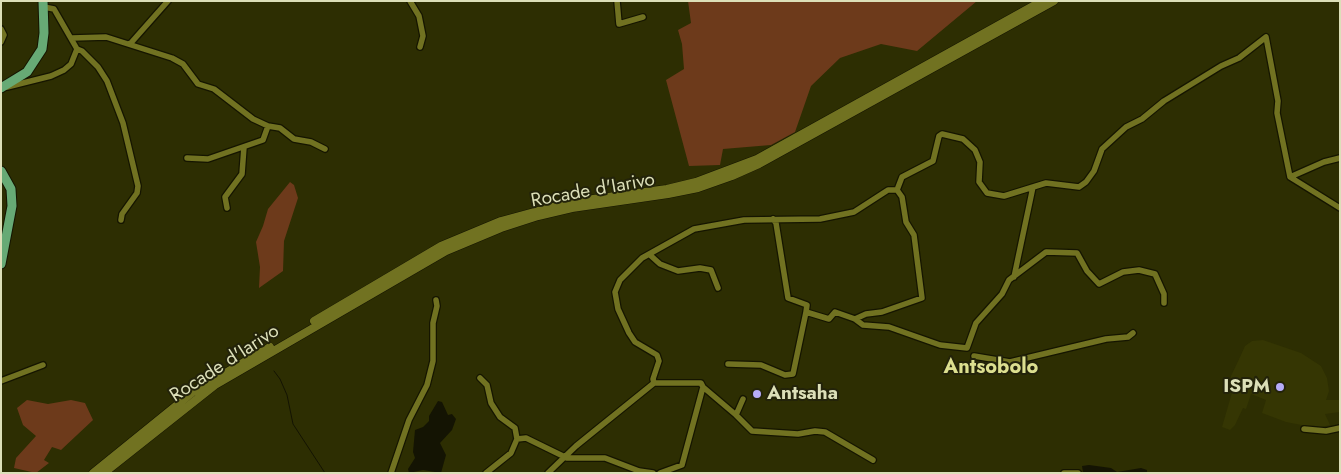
<!DOCTYPE html>
<style>
body{margin:0}
#map{position:relative;width:1341px;height:474px;overflow:hidden;background:#2d2e02;font-family:Jost,sans-serif}
canvas{display:block}
.frame{position:absolute;inset:0;border:2px solid #dcdfb8;pointer-events:none}
</style>
<div id="map">
<canvas width="1341" height="474"></canvas>
<div class="frame"></div>
</div>
<script>
const c = document.querySelector('canvas').getContext('2d');
c.lineJoin = 'round';
function fill(path, color) { c.fillStyle = color; c.fill(path, 'evenodd'); }
const toPath = rows => new Path2D(rows.map(r => 'M' + r).join(''));
function stroke(path, color, width, dash) { c.strokeStyle = color; c.lineWidth = width; c.lineCap = dash ? 'butt' : 'round'; c.setLineDash(dash || []); c.stroke(path); }
function label(font, color, halo, rows, align = 'center') {
  c.font = font + ' Jost,sans-serif'; c.lineWidth = 4; c.setLineDash([]); c.textBaseline = 'middle'; c.strokeStyle = halo; c.fillStyle = color; for (const [text, x, y, turn = 0] of rows) {
    c.save(); c.translate(x, y); c.rotate((+turn || 0) * Math.PI / 180); c.textAlign = isNaN(turn) ? turn : align; if (halo) c.strokeText(text, 0, 0); c.fillText(text, 0, 0); c.restore();
  }
}
fill(toPath([
 [1263,340,1301,353,1321,366,1327,378,1329,391,1326,400,1340,400,1340,412,1325,414,1330,425,1317,428,1286,422,1262,413,1266,400,1251,394,1246,409,1243,408,1235,425,1230,430,1222,427,1233,389,1230,385,1231,376,1241,355,1245,346,1252,341]
]), '#353603');
fill(toPath([
 [688,1,977,1,917,51,881,44,840,58,811,86,795,132,771,145,723,149,720,165,689,166,666,80,684,69,682,44,678,30,691,23],
 [290,182,294,185,298,198,284,241,283,271,259,288,260,267,256,242,263,226,268,209],
 [27,400,48,404,71,400,85,403,93,420,61,450,52,447,44,460,49,463,36,473,14,468,16,458,36,436,23,425,17,408]
]), '#6d3a1b');
fill(toPath([
 [438,401,442,402,448,415,452,414,456,419,452,430,440,443,446,455,441,473,423,470,409,473,408,469,415,458,413,452,415,430,423,427,429,421,429,416],
 [1089,465,1111,468,1117,472,1141,468,1147,470,1147,473,1083,472,1082,466]
]), '#141403');
stroke(toPath([
 [274,371,280,379,287,395,293,424,325,473]
]), '#141403', 1);
const street = toPath([
 [410,1,419,16,423,36,420,47],
 [617,1,619,24,643,17],
 [44,7,54,9,77,49,82,51,98,67,107,81,123,123,138,186,137,193,122,214,121,220],
 [1,29,4,35,1,42],
 [72,38,106,37,172,58,183,64,198,84,214,89,253,119,268,126,263,140,208,159,187,158],
 [130,44,168,1],
 [7,87,51,76,64,70,71,64,77,49],
 [268,126,280,128,294,139,311,142,325,149],
 [1290,177,1324,162,1340,158],
 [227,208,225,197,242,174,244,147],
 [773,219,776,223,788,298,807,305,806,312,829,319,835,312,855,319,863,325,889,327,940,345,967,348,976,323,1002,294,1009,280,1046,252,1077,253,1087,271,1099,284,1123,272,1139,270,1155,274,1164,294,1164,303],
 [650,255,660,264,678,271,700,268,711,270,718,288],
 [1014,277,1033,187],
 [855,319,866,314,882,312,922,298,914,235,906,222,902,197,897,190],
 [974,356,1010,362,1106,339,1128,337,1133,333],
 [728,364,761,365,785,375,793,374,806,312],
 [480,378,487,385,491,403,500,417,515,428,517,439],
 [1,381,43,365],
 [703,387,736,415,752,431,798,434,815,431,825,432,873,460],
 [736,415,743,399],
 [1304,429,1326,431,1340,428],
 [391,473,409,420,427,385,433,361,433,323,437,306,436,300],
 [486,473,511,453,517,439,526,438,567,458,605,458,639,471,653,473],
 [548,473,576,446,654,383],
 [660,473,682,465,703,387,701,383,654,383,653,379,659,361,657,355,635,342,629,333,618,309,615,292,620,280,642,258,694,229,744,220,820,219,854,212,888,190,897,190,902,177,933,161,939,136,942,134,963,139,975,150,980,162,979,182,987,193,1004,196,1046,183,1079,187,1086,182,1094,171,1102,149,1126,127,1142,119,1164,101,1221,66,1239,58,1266,37,1278,101,1277,113,1290,177,1340,208],
 [1064,473,1078,473]
]);
const secondary = toPath([
 [314,321,441,246,501,221,571,202,667,189,696,182,757,159,1042,1],
 [93,473,193,392,270,347],
 [104,473,215,385,446,251,501,228,538,216,572,208,668,194,698,188,732,176,759,164,1054,1]
]);
const primary = toPath([
 [1,88,27,72,42,49,44,33,43,1],
 [1,171,11,189,12,206,1,264]
]);
stroke(street, '#151500', 8);
stroke(secondary, '#151500', 9);
stroke(primary, '#151500', 11);
stroke(street, '#717221', 5.5);
stroke(secondary, '#717221', 8);
stroke(primary, '#67aa75', 9);
for (const [x, y, r, color] of [
 [1280,387,5,"#b6acf8"],
 [757,394,5,"#b6acf8"]
]) { const dot = new Path2D(); dot.arc(x, y, r, 0, 2 * Math.PI); c.fillStyle = color; c.fill(dot); stroke(dot, '#23230a', 2); }
label('19px', '#dcdfb8', '#23230a', [
 ["Rocade d'Iarivo",593,191,-10],
 ["Rocade d'Iarivo",225,364,-33]
]);
label('bold 19px', '#dcdfb8', '#23230a', [
 ["ISPM",1270,387],
 ["Antsaha",767,394,"left"]
], 'right');
label('bold 20px', '#dcdf8f', '#23230a', [
 ["Antsobolo",991,368]
]);
</script>
